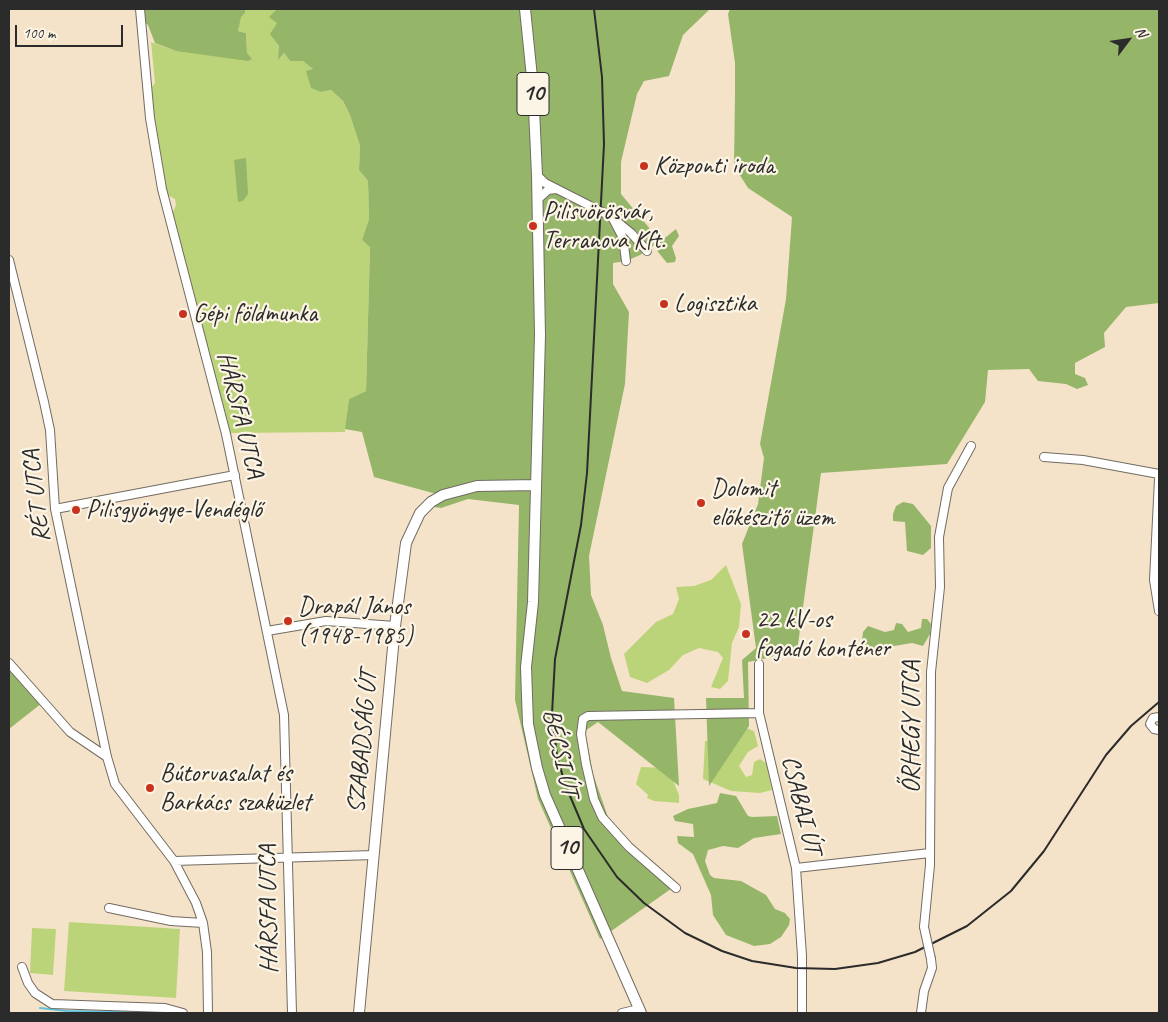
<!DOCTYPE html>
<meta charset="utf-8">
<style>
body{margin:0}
#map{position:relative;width:1168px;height:1022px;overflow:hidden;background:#f5e3c9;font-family:Caveat,sans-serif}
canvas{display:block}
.frame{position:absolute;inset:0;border:10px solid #2b2b2b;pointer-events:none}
.north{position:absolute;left:1103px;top:15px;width:50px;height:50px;-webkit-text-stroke:4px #fcf5e5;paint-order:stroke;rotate:59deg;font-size:14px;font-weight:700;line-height:20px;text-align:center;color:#2b2b2b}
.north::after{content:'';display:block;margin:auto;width:18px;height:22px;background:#2b2b2b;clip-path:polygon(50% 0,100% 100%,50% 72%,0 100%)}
.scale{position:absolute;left:15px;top:25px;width:108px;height:22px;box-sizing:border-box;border:2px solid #2b2b2b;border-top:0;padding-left:6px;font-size:15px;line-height:18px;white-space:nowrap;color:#2b2b2b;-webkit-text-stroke:4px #fcf5e5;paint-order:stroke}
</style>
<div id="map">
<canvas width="1168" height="1022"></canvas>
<div class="frame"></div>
<div class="north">N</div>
<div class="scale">100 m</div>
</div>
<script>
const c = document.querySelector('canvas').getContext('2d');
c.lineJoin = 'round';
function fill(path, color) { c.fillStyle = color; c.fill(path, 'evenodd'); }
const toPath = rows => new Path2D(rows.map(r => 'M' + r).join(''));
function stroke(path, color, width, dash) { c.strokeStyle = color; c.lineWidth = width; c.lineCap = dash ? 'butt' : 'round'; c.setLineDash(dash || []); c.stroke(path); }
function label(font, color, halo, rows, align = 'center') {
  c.font = font + ' Caveat,sans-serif'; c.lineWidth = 4.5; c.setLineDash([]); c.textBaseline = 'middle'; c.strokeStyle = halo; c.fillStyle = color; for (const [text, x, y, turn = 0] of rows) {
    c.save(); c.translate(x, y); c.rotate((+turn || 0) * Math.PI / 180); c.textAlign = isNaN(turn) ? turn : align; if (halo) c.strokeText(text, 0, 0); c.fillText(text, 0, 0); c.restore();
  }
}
fill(toPath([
 [245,9,278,9,279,59,284,53,290,61,303,60,313,69,321,92,331,90,343,101,350,115,360,146,359,170,368,181,369,219,362,240,370,246,366,391,349,399,345,432,229,433,172,215,176,205,175,199,165,194,147,92,155,83,151,42,176,51,247,53,246,33,238,31,240,17,245,13],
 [726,565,741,604,739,627,732,643,728,681,720,689,711,687,723,658,718,652,699,648,683,655,669,670,647,683,630,677,624,654,656,622,673,614,679,599,676,587,694,586,711,580],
 [746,728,754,731,758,746,748,752,739,766,746,777,752,775,754,762,760,759,766,763,772,790,760,793,731,791,703,779,705,741,721,740],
 [641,767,668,768,679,795,679,803,654,801,647,798,648,795,636,784],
 [69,922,180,929,176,998,64,991],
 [32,928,56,929,53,975,30,973]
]), '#bcd479');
fill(toPath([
 [139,9,245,9,245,13,241,17,238,31,246,33,247,53,252,59,248,61,176,51,155,43,148,25,142,21],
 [277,9,710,9,683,35,669,76,644,81,637,94,621,162,621,194,660,241,640,255,626,261,613,263,613,284,629,312,625,384,589,556,591,595,603,625,611,658,622,691,674,698,679,786,598,722,585,731,593,774,608,817,642,855,675,886,600,939,538,799,515,700,519,505,468,499,441,508,434,507,444,496,374,477,362,432,345,429,349,399,366,391,370,247,362,240,369,219,368,181,359,170,360,146,350,115,343,101,331,90,321,92,311,88,306,71,313,69,303,61,290,61,284,53,278,60,279,46,270,34,277,23,269,17],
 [730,9,1159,9,1159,303,1126,307,1104,333,1105,347,1075,363,1075,374,1085,378,1088,385,1077,389,1066,384,1038,381,1029,369,988,370,985,402,947,464,821,473,797,652,748,662,749,726,709,786,706,698,744,698,742,660,756,648,742,544,758,504,764,458,760,444,786,299,792,217,748,188,734,166,735,94,735,63,728,14],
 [246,158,248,194,243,201,238,202,234,160],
 [676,229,679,236,672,246,676,258,675,262,667,263,658,252,656,245],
 [903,502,913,504,931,526,931,548,923,555,907,551,905,522,893,521,893,514,896,506],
 [922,619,927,619,931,624,930,634,923,646,912,643,876,649,866,647,862,640,863,632,868,626,885,632,894,630,896,623,902,624,908,632,921,628],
 [9,665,42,703,9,729],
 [720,793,736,796,748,816,752,817,777,816,781,834,754,838,738,848,723,846,708,850,705,861,710,875,714,878,741,881,766,895,775,909,785,913,790,919,789,925,781,937,770,944,754,946,726,935,713,915,711,895,693,854,678,843,677,836,694,837,693,824,675,821,673,816,688,809,717,803]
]), '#95b669');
stroke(toPath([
 [40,1008,67,1011,169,1013]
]), '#60c3de', 2);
const minor = toPath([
 [140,9,150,118,162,189,226,434,284,715,292,1013],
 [537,175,545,183,612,217,623,238,626,261],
 [538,199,548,190,556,189],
 [615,220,631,233,647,251],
 [9,260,44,402,50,430,55,509,107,757,115,784,174,861,196,903,203,923,207,952,208,1013],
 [1044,457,1083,460,1159,474],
 [1159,479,1154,580,1159,611],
 [55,509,235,475],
 [267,631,326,621,395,626],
 [9,663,70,732,107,757],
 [759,664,759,713,796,868,802,956,802,1013],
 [1159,717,1153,718,1150,724,1154,729,1159,730],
 [174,861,374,855],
 [796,868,930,853],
 [676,888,629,847,602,817,594,799,586,764,581,734,583,719,588,716,759,713],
 [109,908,171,921,203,923],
 [924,927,930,865,931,672,940,587,939,537,948,488,971,446],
 [22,967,28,983,35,993,52,1004,165,1008,183,1013],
 [622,1013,639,1009],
 [921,1013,924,991,932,968,931,959]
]);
const major = toPath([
 [525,9,533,87,537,175,540,335,533,602,526,667,528,724,537,768,545,795,641,1013],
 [359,1013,395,626,406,543,420,513,431,502,443,495,477,486,536,485]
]);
stroke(minor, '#726b62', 10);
stroke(major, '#726b62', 12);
stroke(minor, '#fff', 8);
stroke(major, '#fff', 10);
stroke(toPath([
 [594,9,602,77,604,144,587,473,581,525,555,659,552,714,557,756,565,784,584,829,617,877,644,903,685,933,722,951,752,961,796,968,835,969,878,963,915,952,967,926,1011,891,1044,851,1106,755,1131,726,1159,702]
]), '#2b2b2b', 2);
const minorBridge = toPath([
 [924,927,931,959]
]);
stroke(minorBridge, '#726b62', 10, []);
stroke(minorBridge, '#fff', 8);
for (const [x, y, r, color] of [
 [644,166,5,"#c8321e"],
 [533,226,5,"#c8321e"],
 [664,304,5,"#c8321e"],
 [183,314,5,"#c8321e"],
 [701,503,5,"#c8321e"],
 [76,510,5,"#c8321e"],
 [288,621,5,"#c8321e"],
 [746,634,5,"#c8321e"],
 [150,788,5,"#c8321e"]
]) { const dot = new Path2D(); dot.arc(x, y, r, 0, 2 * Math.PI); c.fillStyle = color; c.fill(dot); stroke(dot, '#fcf5e5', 2); }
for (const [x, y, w] of [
 [533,94,32],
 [567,848,32]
]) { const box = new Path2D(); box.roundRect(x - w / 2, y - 21.5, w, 43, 4); c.fillStyle = '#fcf5e5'; c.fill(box); stroke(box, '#2b2b2b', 1); }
label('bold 24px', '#2b2b2b', null, [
 ["10",533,94],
 ["10",567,848]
]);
label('25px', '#2b2b2b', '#fcf5e5', [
 ["Központi iroda",654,166],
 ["Pilisvörösvár,",543,212],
 ["Terranova Kft.",543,241],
 ["Logisztika",674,304],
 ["Gépi földmunka",193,314],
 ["Dolomit",711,489],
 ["előkészitő üzem",711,518],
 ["Pilisgyöngye-Vendéglő",86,510],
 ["Drapál János",298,607],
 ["(1948-1985)",298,636],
 ["22 kV-os",756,620],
 ["fogadó konténer",756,649],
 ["Bútorvasalat és",160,774],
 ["Barkács szaküzlet",160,803]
], 'left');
label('25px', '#2b2b2b', '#fcf5e5', [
 ["HÁRSFA UTCA",240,415,76],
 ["RÉT UTCA",37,496,-97],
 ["ŐRHEGY UTCA",912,727,-90],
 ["SZABADSÁG ÚT",363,742,-85],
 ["BÉCSI ÚT",560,753,77],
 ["CSABAI ÚT",801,805,76],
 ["HÁRSFA UTCA",269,909,-91]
]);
</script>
